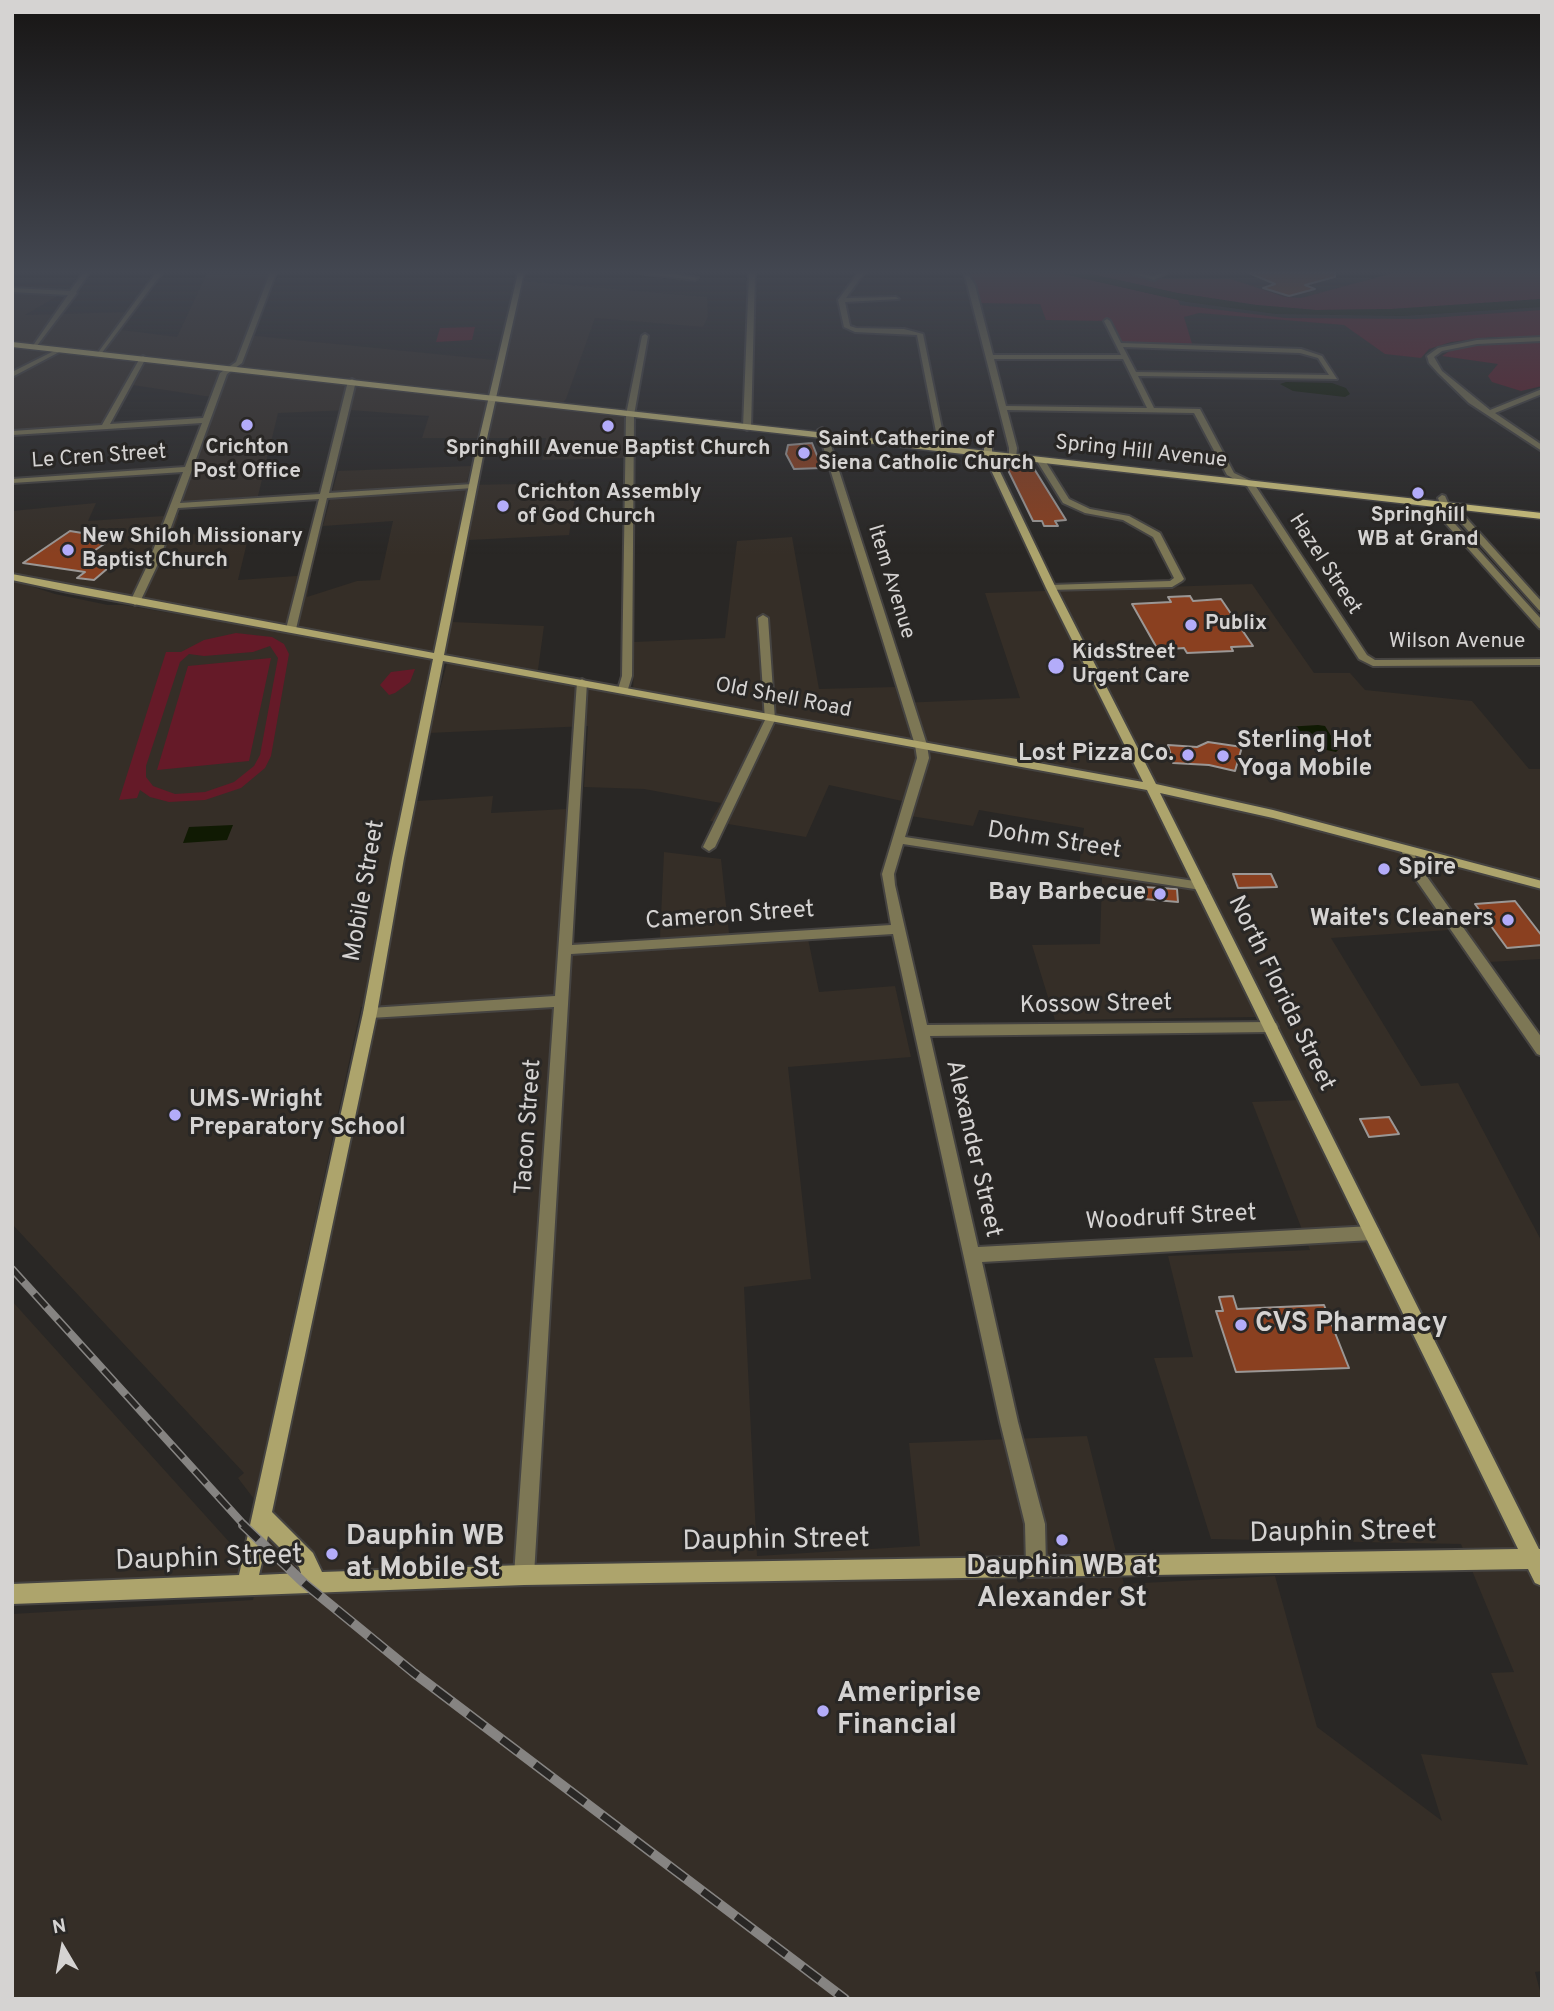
<!DOCTYPE html>
<style>
body{margin:0}
#map{position:relative;width:1554px;height:2011px;overflow:hidden;background:#292725;font-family:Overpass,sans-serif}
canvas{display:block}
.frame{position:absolute;inset:0;border:14px solid #d5d3d2;pointer-events:none}
.north{position:absolute;left:28px;top:1913px;width:70px;height:70px;-webkit-text-stroke:5px #292725;paint-order:stroke;rotate:350deg;font-size:19px;font-weight:700;line-height:28px;text-align:center;color:#d5d3d2}
.north::after{content:'';display:block;margin:auto;width:24px;height:32px;background:#d5d3d2;clip-path:polygon(50% 0,100% 100%,50% 72%,0 100%)}
</style>
<div id="map">
<canvas width="1554" height="2011"></canvas>
<div class="frame"></div>
<div class="north">N</div>
</div>
<script>
const c = document.querySelector('canvas').getContext('2d');
c.lineJoin = 'round';
function fill(path, color) { c.fillStyle = color; c.fill(path, 'evenodd'); }
const toPath = rows => new Path2D(rows.map(r => 'M' + r).join(''));
function stroke(path, color, width, dash) { c.strokeStyle = color; c.lineWidth = width; c.lineCap = dash ? 'butt' : 'round'; c.setLineDash(dash || []); c.stroke(path); }
function label(font, color, halo, rows, align = 'center') {
  c.font = font + ' Overpass,sans-serif'; c.lineWidth = 6; c.setLineDash([]); c.textBaseline = 'middle'; c.strokeStyle = halo; c.fillStyle = color; for (const [text, x, y, turn = 0] of rows) {
    c.save(); c.translate(x, y); c.rotate((+turn || 0) * Math.PI / 180); c.textAlign = isNaN(turn) ? turn : align; if (halo) c.strokeText(text, 0, 0); c.fillText(text, 0, 0); c.restore();
  }
}
fill(toPath([
 [207,273,270,273,246,335,505,361,524,281,707,297,708,317,703,327,595,318,566,399,558,408,627,416,625,458,542,460,546,438,422,438,429,416,350,410,278,413,258,496,180,502,218,398,126,384,102,425,12,431,12,291,61,294,25,315,125,312,114,329,177,337],
 [471,466,466,485,577,483,569,535,469,540,453,622,544,626,537,677,633,696,634,642,725,638,737,541,792,537,819,689,895,687,900,703,1020,698,985,593,1252,584,1314,673,1350,673,1365,690,1472,701,1529,769,1542,769,1542,959,1471,963,1449,930,1331,938,1421,1086,1458,1083,1542,1242,1542,1971,1535,1972,1542,1999,12,1999,12,1614,253,1600,376,1006,361,1007,254,1499,238,1478,244,1473,12,1224,12,580,55,594,108,605,123,605,283,632,12,575,12,511,96,503,88,521,179,515,172,536,250,530,238,580,311,575,307,597,357,581,380,580,393,521,323,526,338,471],
 [431,659,447,663,428,733,588,726,584,787,644,789,721,803,710,821,806,837,829,785,902,801,898,814,973,826,979,810,1084,828,1078,874,1102,878,1100,944,1032,945,1055,1020,1257,1017,1299,1100,1252,1102,1310,1250,1168,1256,1193,1357,1154,1358,1211,1539,1461,1544,1514,1672,1491,1673,1528,1765,1421,1754,1442,1821,1317,1727,1275,1576,1124,1584,1087,1436,909,1443,920,1546,757,1556,744,1287,811,1279,788,1067,911,1057,895,986,819,992,806,929,729,933,721,859,664,852,660,938,560,943,566,809,491,813,493,796,402,802,433,663],
 [12,1301,231,1544,247,1585,12,1587]
]), '#352e27');
fill(toPath([
 [1060,273,1178,300,1180,305,1285,318,1416,319,1542,310,1542,337,1492,337,1451,342,1429,349,1421,358,1385,354,1344,325,1199,313,1184,317,1193,347,1118,345,1106,321,1046,320,1040,304,976,303,966,274],
 [1086,273,1127,273,1152,279,1231,279,1285,297,1301,298,1393,273,1542,273,1542,299,1392,309,1316,310,1256,305,1177,293],
 [475,327,472,340,436,342,440,328],
 [1542,342,1542,386,1521,391,1492,382,1488,376,1498,364,1442,356,1451,350,1469,346],
 [236,633,272,637,284,644,289,654,271,756,265,768,241,788,205,800,169,802,150,797,140,790,137,798,119,800,166,652,181,652,204,640],
 [270,646,278,658,260,755,254,766,234,782,205,792,175,794,153,786,146,777,146,766,180,662,189,654,204,656,253,652],
 [271,658,249,761,157,770,188,666],
 [415,669,410,682,395,693,389,695,380,685,391,672]
]), '#651a28');
fill(toPath([
 [1060,273,1086,273,1177,293,1256,305,1316,310,1392,309,1542,299,1542,307,1403,316,1276,314,1187,302],
 [1286,382,1332,383,1346,388,1350,394,1345,397,1293,391,1280,384],
 [1318,725,1325,726,1339,749,1336,752,1298,744,1285,731,1286,727],
 [233,825,227,840,183,843,189,827]
]), '#101a03');
const building = toPath([
 [1249,273,1335,273,1335,277,1305,285,1315,289,1289,296,1263,288,1275,284,1249,273],
 [812,443,822,468,794,469,786,454,788,445,812,443],
 [1033,467,1066,520,1055,521,1058,526,1044,526,1042,521,1033,521,1007,468,1033,467],
 [70,531,113,538,82,559,115,562,94,580,77,578,85,572,23,563,70,531],
 [1190,596,1193,601,1221,599,1253,646,1231,647,1233,651,1187,653,1184,648,1158,650,1132,604,1171,602,1168,597,1190,596],
 [1208,742,1242,747,1235,771,1209,765,1173,763,1168,745,1197,747,1208,742],
 [1233,874,1271,874,1277,887,1238,888,1233,874],
 [1143,887,1177,889,1178,902,1144,899,1143,887],
 [1515,901,1542,936,1542,945,1507,948,1475,904,1515,901],
 [1389,1117,1399,1134,1369,1137,1360,1119,1389,1117],
 [1233,1296,1237,1309,1324,1305,1349,1368,1236,1372,1216,1311,1223,1311,1219,1297,1233,1296]
]);
fill(building, '#8a4020');
stroke(building, '#9b9795', 2);
const street = toPath([
 [83,273,89,273,76,292,77,293,36,347,32,347,68,295,12,292,12,288,70,291,83,273],
 [156,273,162,273,101,354,97,354,156,273],
 [270,273,276,273,242,363,227,374,180,503,320,494,348,381,352,379,356,381,329,493,473,484,477,486,473,488,327,498,296,629,291,632,286,629,319,499,178,508,157,566,140,602,135,605,130,602,147,566,183,472,12,483,12,479,185,467,202,423,12,435,12,431,102,425,140,358,143,356,146,358,110,424,203,418,220,373,236,362,270,273],
 [639,273,666,273,698,278,695,280,639,273],
 [749,273,755,273,751,428,747,430,743,428,749,273],
 [858,273,864,273,846,298,896,297,899,299,845,302,850,326,856,328,904,329,923,334,945,444,938,442,917,335,855,332,844,327,838,300,858,273],
 [1131,273,1153,276,1166,273,1154,280,1131,273],
 [965,276,969,276,975,285,993,355,1121,355,1104,321,1107,319,1110,321,1121,343,1301,349,1322,356,1337,379,1138,376,1154,408,1200,409,1234,473,1253,482,1367,655,1375,660,1542,659,1542,665,1373,666,1359,659,1247,486,1227,475,1194,413,1007,410,1017,448,1016,458,1009,460,1009,448,965,276],
 [1123,347,1300,353,1318,358,1329,375,1136,372,1123,347],
 [994,359,1123,359,1147,408,1006,406,994,359],
 [645,334,648,336,634,415,632,676,628,689,623,692,618,689,622,676,626,415,642,336,645,334],
 [1542,337,1542,341,1477,344,1442,351,1434,357,1442,371,1490,410,1542,389,1542,394,1495,413,1542,445,1542,451,1469,403,1438,373,1429,363,1427,356,1438,348,1477,340,1542,337],
 [60,348,65,349,12,377,12,372,60,348],
 [822,428,826,430,927,745,929,758,905,837,1201,882,1207,886,1201,890,903,844,894,874,895,885,927,1025,1271,1022,1276,1023,1278,1027,1276,1031,1271,1032,930,1036,978,1247,1372,1226,1378,1228,1380,1233,1378,1238,1372,1240,982,1262,1018,1422,1045,1524,1046,1566,1043,1573,1036,1576,1029,1573,1026,1566,1025,1524,1000,1422,893,934,571,954,534,1575,531,1582,524,1585,517,1582,514,1575,554,1007,370,1018,365,1017,363,1013,365,1009,370,1008,555,996,577,682,582,679,587,682,572,945,891,925,882,874,917,758,915,745,818,430,822,428],
 [1041,459,1044,459,1069,499,1090,509,1129,516,1160,533,1184,579,1182,581,1172,587,1048,590,1048,586,1051,585,1170,581,1174,578,1153,537,1123,520,1085,513,1063,503,1037,461,1041,459],
 [1442,495,1445,496,1449,505,1461,512,1542,602,1542,611,1539,610,1455,516,1447,511,1446,514,1542,620,1542,629,1539,628,1439,516,1441,506,1438,498,1442,495],
 [763,615,768,618,775,720,715,847,709,851,703,847,765,720,758,618,763,615],
 [1407,846,1411,847,1420,867,1542,1038,1542,1056,1537,1054,1410,871,1401,850,1407,846]
]);
const secondary = toPath([
 [518,273,524,273,483,456,444,655,1143,782,1046,588,984,455,984,448,988,446,992,448,992,455,1056,588,1156,784,1273,810,1542,881,1542,889,1273,818,1160,793,1539,1549,1542,1549,1542,1586,1535,1583,1528,1569,524,1585,12,1604,12,1584,239,1575,363,1013,392,858,433,659,68,592,12,580,12,574,434,653,475,456,518,273],
 [443,661,1147,790,1518,1549,524,1565,322,1572,313,1553,272,1512,377,1013,404,858,443,661],
 [268,1536,299,1567,301,1573,259,1575,268,1536]
]);
const primary = toPath([
 [12,342,1542,513,1542,519,12,347,12,342]
]);
stroke(street, '#454341', 4);
stroke(secondary, '#454341', 4);
stroke(primary, '#454341', 3);
fill(street, '#7d7755');
fill(secondary, '#ada46c');
fill(primary, '#d3c77e');
const railFar1 = toPath([
 [12,1269,245,1526]
]);
const rail = toPath([
 [243,1525,304,1583,414,1673,845,1999]
]);
stroke(railFar1, '#868482', 8);
stroke(rail, '#868482', 10);
stroke(railFar1, '#292725', 5, [17]);
stroke(rail, '#292725', 7, [21]);
const sky = c.createLinearGradient(0, 0, 0, 555);
sky.addColorStop(0, '#171514');
sky.addColorStop(0.49, '#434751');
sky.addColorStop(1, '#43475100');
c.fillStyle = sky;
c.fillRect(0, 0, 1554, 555);
for (const [x, y, r, color] of [
 [247,425,7,"#b3acf9"],
 [608,426,7,"#b3acf9"],
 [804,453,7,"#b3acf9"],
 [1418,493,7,"#b3acf9"],
 [503,506,7,"#b3acf9"],
 [68,550,7,"#b3acf9"],
 [1191,625,7,"#b3acf9"],
 [1056,666,9,"#b3acf9"],
 [1188,755,7,"#b3acf9"],
 [1223,756,7,"#b3acf9"],
 [1384,869,7,"#b3acf9"],
 [1160,894,7,"#b3acf9"],
 [1508,920,7,"#b3acf9"],
 [175,1115,7,"#b3acf9"],
 [1241,1325,7,"#b3acf9"],
 [1062,1540,7,"#b3acf9"],
 [332,1554,7,"#b3acf9"],
 [823,1711,7,"#b3acf9"]
]) { const dot = new Path2D(); dot.arc(x, y, r, 0, 2 * Math.PI); c.fillStyle = color; c.fill(dot); stroke(dot, '#292725', 2.5); }
label('bold 21px', '#d5d3d2', '#292725', [
 ["Saint Catherine of",818,441],
 ["Siena Catholic Church",818,465],
 ["Crichton",247,449,"center"],
 ["Post Office",247,473,"center"],
 ["Springhill Avenue Baptist Church",608,450,"center"],
 ["Crichton Assembly",517,494],
 ["of God Church",517,518],
 ["Springhill",1418,517,"center"],
 ["WB at Grand",1418,541,"center"],
 ["New Shiloh Missionary",82,538],
 ["Baptist Church",82,562],
 ["Publix",1205,625],
 ["KidsStreet",1072,654],
 ["Urgent Care",1072,678]
], 'left');
label('21px', '#d5d3d2', '#292725', [
 ["Spring Hill Avenue",1141,453,6],
 ["Le Cren Street",99,458,-4],
 ["Hazel Street",1324,565,57],
 ["Item Avenue",890,582,73],
 ["Wilson Avenue",1457,643],
 ["Old Shell Road",783,699,11]
]);
label('bold 24px', '#d5d3d2', '#292725', [
 ["Sterling Hot",1237,742],
 ["Yoga Mobile",1237,770],
 ["Lost Pizza Co.",1174,755,"right"],
 ["Spire",1398,869],
 ["Bay Barbecue",1146,894,"right"],
 ["Waite's Cleaners",1494,920,"right"],
 ["UMS-Wright",189,1101],
 ["Preparatory School",189,1129]
], 'left');
label('24px', '#d5d3d2', '#292725', [
 ["Dohm Street",1054,842,9],
 ["Mobile Street",366,891,-80],
 ["Cameron Street",730,917,-4],
 ["North Florida Street",1280,994,64],
 ["Kossow Street",1096,1006,-1],
 ["Tacon Street",530,1127,-86],
 ["Alexander Street",972,1149,77],
 ["Woodruff Street",1171,1219,-3]
]);
label('bold 28px', '#d5d3d2', '#292725', [
 ["CVS Pharmacy",1255,1325],
 ["Dauphin WB",346,1538],
 ["at Mobile St",346,1570],
 ["Dauphin WB at",1062,1568,"center"],
 ["Alexander St",1062,1600,"center"],
 ["Ameriprise",837,1695],
 ["Financial",837,1727]
], 'left');
label('28px', '#d5d3d2', '#292725', [
 ["Dauphin Street",1343,1534,-1],
 ["Dauphin Street",776,1542,-1],
 ["Dauphin Street",209,1560,-2]
]);
</script>
